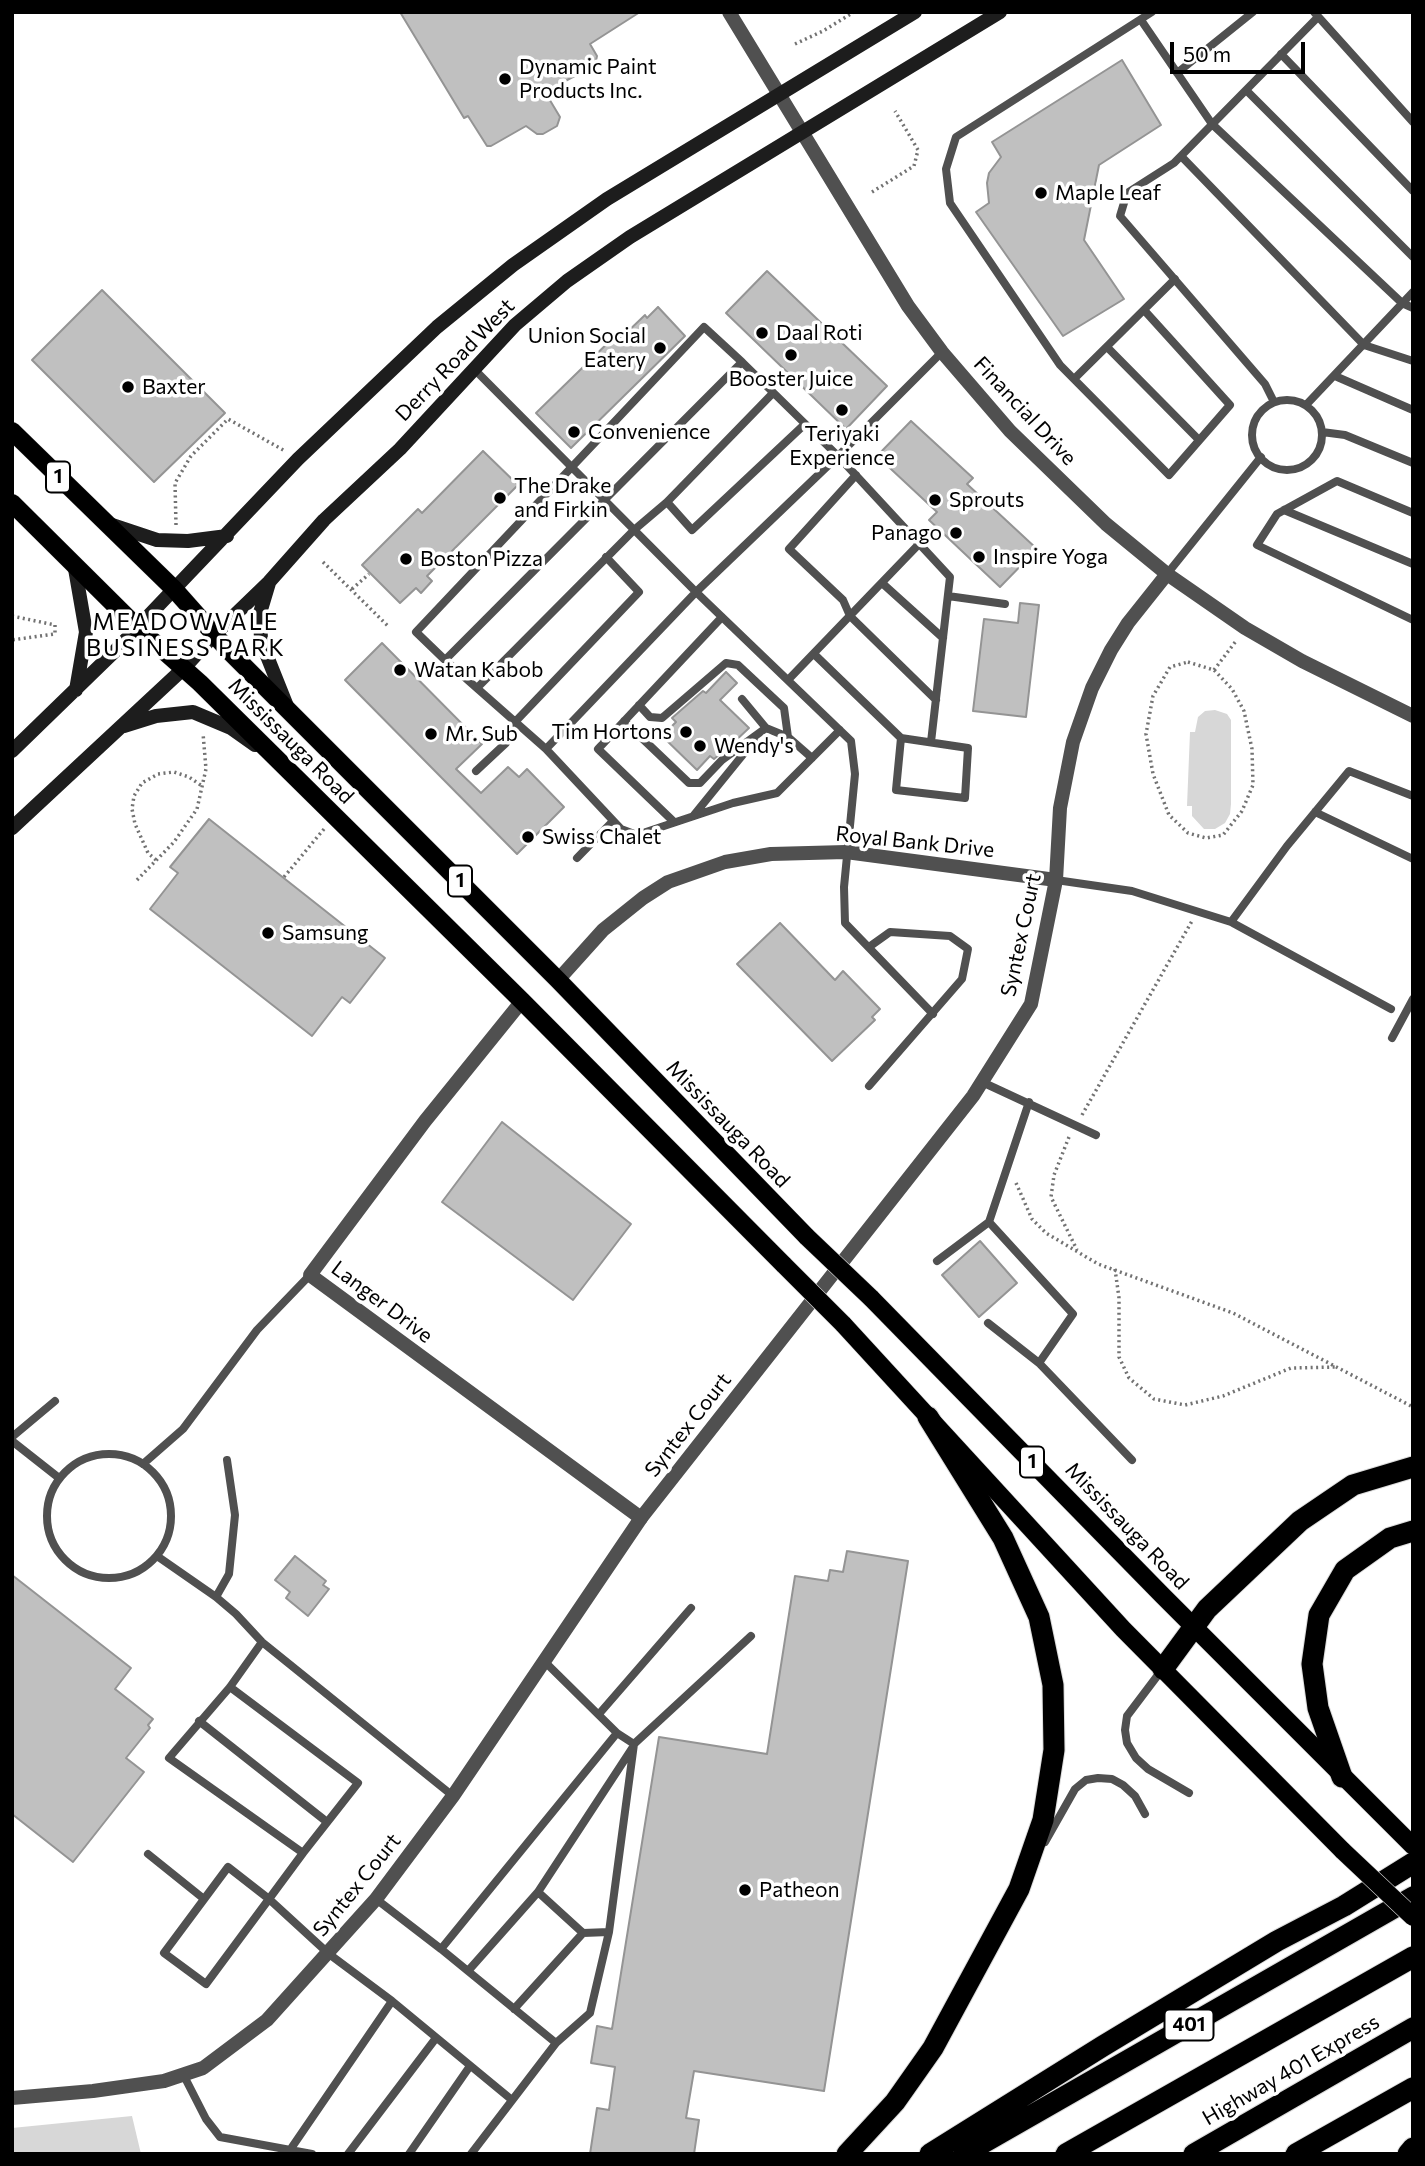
<!DOCTYPE html>
<style>
body{margin:0}
#map{position:relative;width:1425px;height:2166px;overflow:hidden;background:#fff;font-family:Commissioner,sans-serif}
canvas{display:block}
.frame{position:absolute;inset:0;border:14px solid #000;pointer-events:none}
.scale{position:absolute;left:1170px;top:42px;width:135px;height:32px;box-sizing:border-box;border:4px solid #000;border-top:0;padding-left:9px;font-size:21px;line-height:24px;white-space:nowrap;color:#000;-webkit-text-stroke:5px #fff;paint-order:stroke}
</style>
<div id="map">
<canvas width="1425" height="2166"></canvas>
<div class="frame"></div>
<div class="scale">50 m</div>
</div>
<script>
const c = document.querySelector('canvas').getContext('2d');
c.lineJoin = 'round';
function fill(path, color) { c.fillStyle = color; c.fill(path, 'evenodd'); }
const toPath = rows => new Path2D(rows.map(r => 'M' + r).join(''));
function stroke(path, color, width, dash) { c.strokeStyle = color; c.lineWidth = width; c.lineCap = dash ? 'butt' : 'round'; c.setLineDash(dash || []); c.stroke(path); }
function label(font, color, halo, rows, align = 'center') {
  c.font = font + ' Commissioner,sans-serif'; c.lineWidth = 7; c.setLineDash([]); c.textBaseline = 'middle'; c.strokeStyle = halo; c.fillStyle = color; for (const [text, x, y, turn = 0] of rows) {
    c.save(); c.translate(x, y); c.rotate((+turn || 0) * Math.PI / 180); c.textAlign = isNaN(turn) ? turn : align; if (halo) c.strokeText(text, 0, 0); c.fillText(text, 0, 0); c.restore();
  }
}
fill(toPath([
 [1215,710,1227,714,1231,720,1231,804,1230,814,1225,823,1215,829,1204,829,1192,816,1192,806,1187,806,1190,732,1195,732,1198,717,1205,711],
 [132,2116,141,2154,12,2154,12,2128]
]), '#d7d7d7');
const building = toPath([
 [400,12,640,12,590,44,597,56,595,65,545,92,560,117,557,126,543,134,537,134,526,126,491,146,487,146,468,116,464,118,400,12],
 [1122,60,1161,125,1099,165,1084,240,1124,299,1063,336,976,212,989,203,987,183,989,173,1001,157,992,142,1122,60],
 [767,271,887,386,846,429,726,313,767,271],
 [102,290,225,413,154,482,32,360,102,290],
 [658,307,685,336,571,448,536,413,617,334,621,338,645,315,647,318,658,307],
 [911,421,973,478,967,484,1037,549,1000,587,929,520,937,512,877,456,911,421],
 [483,451,518,485,427,576,432,581,421,593,416,588,400,603,362,565,418,509,422,513,483,451],
 [1020,603,1039,605,1026,717,973,711,984,619,1018,623,1020,603],
 [382,643,482,744,456,769,481,793,508,767,519,777,527,769,564,807,517,854,345,680,382,643],
 [726,672,737,683,720,700,749,728,732,744,714,759,710,756,697,770,662,736,676,722,672,718,703,691,706,693,726,672],
 [209,819,385,958,350,1003,342,997,312,1036,150,909,178,873,170,867,209,819],
 [780,923,835,980,843,971,880,1009,872,1017,875,1020,832,1061,737,964,780,923],
 [502,1122,631,1224,573,1300,442,1202,502,1122],
 [980,1241,1017,1283,979,1317,942,1275,980,1241],
 [847,1551,908,1561,824,2091,694,2071,686,2118,699,2120,694,2154,590,2154,597,2108,609,2110,615,2067,591,2063,597,2026,612,2029,659,1737,767,1754,795,1576,828,1581,830,1570,843,1572,847,1551],
 [295,1556,326,1581,323,1585,329,1589,308,1616,286,1598,290,1592,275,1580,295,1556],
 [12,1575,131,1668,115,1689,153,1719,148,1725,150,1728,126,1758,144,1772,73,1862,12,1814,12,1575]
]);
fill(building, '#c0c0c0');
stroke(building, '#949494', 2);
const primary = toPath([
 [12,431,174,589,229,651,558,980,807,1237],
 [12,503,138,628,200,683,522,1001,784,1265],
 [871,1298,1163,1596,1413,1846],
 [843,1324,1123,1629,1343,1851]
]);
const motorway = toPath([
 [1163,1669,1207,1609,1300,1521,1353,1485,1413,1467],
 [1342,1777,1318,1708,1312,1664,1319,1615,1345,1570,1390,1538,1413,1531],
 [847,2154,895,2102,933,2048,1019,1889,1043,1820,1054,1750,1053,1685,1039,1617,1003,1538,928,1417],
 [930,2154,1103,2046,1277,1941,1344,1906,1413,1863],
 [964,2154,1413,1897],
 [1066,2154,1413,1957],
 [1194,2154,1413,2028],
 [1296,2154,1413,2088],
 [1408,2154,1413,2148]
]);
stroke(primary, '#dbdbdb', 19);
stroke(motorway, '#dbdbdb', 23);
stroke(toPath([
 [795,44,823,31,854,12],
 [872,192,914,166,918,150,895,111],
 [176,525,175,483,191,456,228,419,285,451],
 [12,548,13,548],
 [323,562,389,627],
 [352,589,369,574],
 [12,616,55,625,55,634,12,640],
 [1188,662,1214,670,1232,689,1244,711,1252,749,1253,785,1242,811,1223,835,1206,838,1188,833,1169,815,1153,774,1146,734,1153,696,1170,667,1188,662],
 [1214,670,1236,641],
 [156,860,148,853,135,824,132,809,134,796,142,783,158,774,174,772,189,777,202,786],
 [284,877,324,829],
 [137,880,174,842,197,809,206,769,203,733],
 [1082,1115,1192,921],
 [1069,1137,1054,1175,1051,1197,1077,1250],
 [1016,1183,1032,1219,1046,1233,1098,1264,1233,1313,1413,1407],
 [1115,1269,1119,1298,1119,1357,1129,1378,1154,1399,1185,1405,1223,1396,1291,1368,1336,1367]
]), '#727272', 3.5, [2, 3.5]);
stroke(toPath([
 [1314,12,1413,122],
 [1141,20,1212,124,1402,303,1413,308],
 [1281,54,1413,191],
 [1177,73,1253,12],
 [1246,90,1413,257],
 [1181,156,1364,345,1413,361],
 [1144,310,1230,405,1169,475,1060,365,950,203,946,169,956,137,1152,12],
 [1107,347,1199,440],
 [474,369,696,592,851,741,855,774,844,887,845,923,933,1014],
 [1335,376,1413,410],
 [1074,379,1175,279],
 '1252 435a35 35 0 1 1 70 0a35 35 0 1 1-70 0Z',
 [1274,402,1265,384,1120,216,1127,193,1174,163,1318,17],
 [1306,405,1413,292],
 [1322,432,1345,435,1413,463],
 [856,475,789,549,843,600,850,616,936,700],
 [667,502,692,530,805,424],
 [1284,510,1413,564],
 [1413,513,1337,481,1277,514,1257,545,1413,620],
 [1167,574,1261,457],
 [882,583,943,638],
 [948,596,1005,604],
 [814,654,901,738,896,790,965,798,968,748,901,738],
 [445,660,416,632,704,327,742,362],
 [788,680,919,544],
 [477,688,634,530,667,502,773,393],
 [742,699,766,728,762,731],
 [639,705,650,717,662,718,726,663,738,665,784,708,788,737],
 [624,721,689,783,700,783,722,760,766,728,788,737,812,758],
 [931,742,950,577,838,456,696,592,546,749,445,660,742,362,838,456,942,352],
 [546,749,621,829,637,835,733,803,777,793,840,730],
 [476,771,506,743,515,722,639,592,606,557],
 [1315,812,1413,859],
 [694,815,754,741],
 [673,821,598,749,722,617],
 [577,858,613,821],
 [1056,880,1132,891,1231,922,1391,1009],
 [1231,922,1287,846,1349,771,1413,796],
 [869,947,890,932,950,936,968,949,962,979,869,1086],
 [1392,1038,1413,999],
 [982,1082,1096,1135],
 [989,1222,1073,1314,1039,1363],
 [937,1261,989,1222,1029,1102],
 [988,1323,1039,1363,1132,1460],
 [12,1437,55,1401],
 [12,1441,59,1478],
 '47 1516a62 62 0 1 1 124 0a62 62 0 1 1-124 0Z',
 [227,1460,235,1515,229,1574,216,1597,236,1614,262,1642,453,1796],
 [143,1464,183,1429,257,1330,310,1275],
 [157,1556,216,1597],
 [545,1662,617,1733,634,1744,751,1636],
 [1161,1671,1127,1716,1125,1730,1127,1743,1136,1758,1148,1769,1189,1793],
 [230,1687,358,1783,303,1853,169,1758,230,1687,262,1642],
 [599,1714,691,1608],
 [199,1721,327,1822],
 [1045,1842,1075,1789,1086,1780,1098,1778,1112,1779,1123,1785,1135,1796,1145,1814],
 [303,1853,269,1899,206,1984,164,1953,228,1867,269,1899,329,1954,392,2001,512,2100],
 [148,1854,204,1899],
 [538,1892,583,1933],
 [376,1899,441,1949,617,1733],
 [441,1949,556,2043,590,2013,609,1932,634,1744],
 [468,1971,538,1892,633,1747],
 [514,2009,583,1933,609,1932],
 [183,2074,206,2119,220,2137,312,2154],
 [290,2150,392,2001],
 [348,2154,436,2038],
 [409,2154,470,2066],
 [471,2154,556,2043]
]), '#505050', 8);
stroke(toPath([
 [558,980,603,930,643,898,668,882,725,862,771,854,846,852,1056,880],
 [522,1001,425,1121,310,1275,641,1518]
]), '#505050', 14);
stroke(toPath([
 [729,12,908,306,942,352,1010,431,1106,524,1167,574,1245,628,1302,661,1413,716],
 [12,2098,93,2091,164,2081,203,2068,267,2020,376,1899,453,1796,641,1518,973,1096,1031,1004,1056,880,1060,808,1073,742,1092,688,1111,650,1128,623,1167,574]
]), '#505050', 14);
stroke(toPath([
 [109,524,157,540,188,541,227,536],
 [74,563,86,632,76,690],
 [269,583,260,613,261,641,287,706],
 [124,726,156,716,193,712,231,728,255,745],
 [12,751,115,651,298,459,437,327,513,265,607,199,915,12],
 [12,828,184,668,214,635,269,582,324,520,400,449,515,325,567,281,630,237,1000,12]
]), '#1d1d1d', 14);
stroke(primary, '#000', 18);
stroke(motorway, '#000', 21);
const primaryBridge = toPath([
 [807,1237,871,1298],
 [784,1265,843,1324],
 [1343,1851,1413,1917]
]);
stroke(primaryBridge, '#dbdbdb', 19, []);
stroke(primaryBridge, '#000', 18);
for (const [x, y, r, color] of [
 [505,79,7,"#000"],
 [1041,193,7,"#000"],
 [762,333,7,"#000"],
 [660,348,7,"#000"],
 [791,355,7,"#000"],
 [128,387,7,"#000"],
 [842,410,7,"#000"],
 [574,432,7,"#000"],
 [500,498,7,"#000"],
 [935,500,7,"#000"],
 [956,533,7,"#000"],
 [979,557,7,"#000"],
 [406,559,7,"#000"],
 [400,670,7,"#000"],
 [686,732,7,"#000"],
 [431,734,7,"#000"],
 [700,746,7,"#000"],
 [528,837,7,"#000"],
 [268,933,7,"#000"],
 [745,1890,7,"#000"]
]) { const dot = new Path2D(); dot.arc(x, y, r, 0, 2 * Math.PI); c.fillStyle = color; c.fill(dot); stroke(dot, '#fff', 2.5); }
for (const [x, y, w] of [
 [58,477,24],
 [460,881,24],
 [1032,1462,24],
 [1189,2025,49]
]) { const box = new Path2D(); box.roundRect(x - w / 2, y - 15.5, w, 31, 5); c.fillStyle = '#fff'; c.fill(box); stroke(box, '#000', 2); }
label('bold 19px', '#000', null, [
 ["1",58,477],
 ["1",460,881],
 ["1",1032,1462],
 ["401",1189,2025]
]);
label('21px', '#000', '#fff', [
 ["Dynamic Paint",519,67],
 ["Products Inc.",519,91],
 ["Maple Leaf",1055,193],
 ["Daal Roti",776,333],
 ["Union Social",646,336,"right"],
 ["Eatery",646,360,"right"],
 ["Booster Juice",791,379,"center"],
 ["Baxter",142,387],
 ["Convenience",588,432],
 ["Teriyaki",842,434,"center"],
 ["Experience",842,458,"center"],
 ["The Drake",514,486],
 ["and Firkin",514,510],
 ["Sprouts",949,500],
 ["Panago",942,533,"right"],
 ["Inspire Yoga",993,557],
 ["Boston Pizza",420,559],
 ["Watan Kabob",414,670],
 ["Tim Hortons",672,732,"right"],
 ["Mr. Sub",445,734],
 ["Wendy's",714,746],
 ["Swiss Chalet",542,837],
 ["Samsung",282,933],
 ["Patheon",759,1890]
], 'left');
label('21px', '#000', '#fff', [
 ["Derry Road West",455,360,-46],
 ["Financial Drive",1025,411,47],
 ["Mississauga Road",291,741,45],
 ["Royal Bank Drive",915,842,6],
 ["Syntex Court",1021,935,-78],
 ["Mississauga Road",728,1124,46],
 ["Langer Drive",382,1302,37],
 ["Syntex Court",688,1425,-52],
 ["Mississauga Road",1127,1526,46],
 ["Syntex Court",357,1885,-51],
 ["Highway 401 Express",1291,2070,-30]
]);
c.letterSpacing = '2px';
label('23px', '#000', '#fff', [
 ["MEADOWVALE",186,622],
 ["BUSINESS PARK",186,648]
]);
c.letterSpacing = '0px';
</script>
